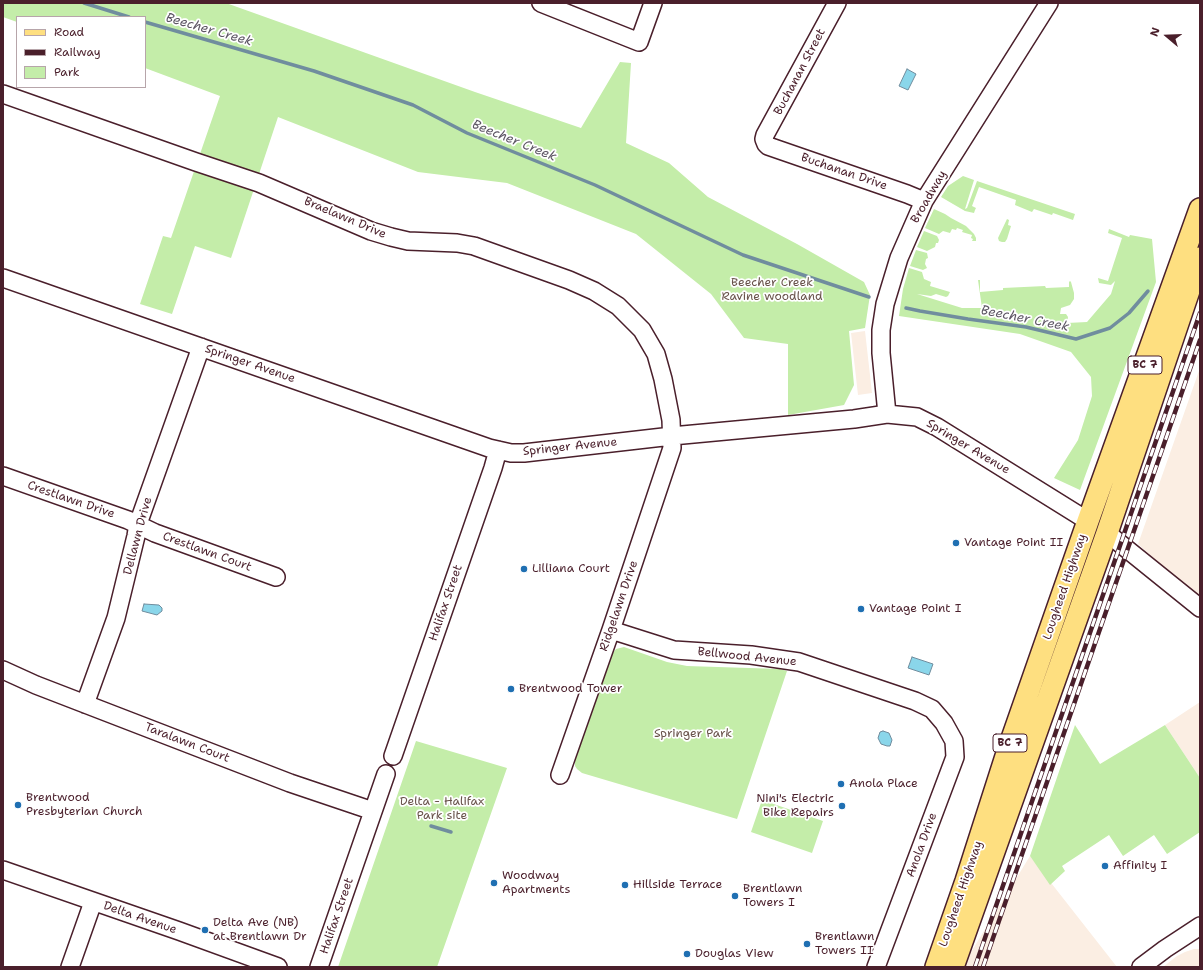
<!DOCTYPE html>
<style>
body{margin:0}
#map{position:relative;width:1203px;height:970px;overflow:hidden;background:#fff;font-family:"Shantell Sans",sans-serif}
canvas{display:block}
.frame{position:absolute;inset:0;border:4px solid #4a1f2b;pointer-events:none}
.legend{position:absolute;left:16px;top:16px;width:130px;height:72px;box-sizing:border-box;background:#fff;border:1px solid #b7a5aa;margin:0;padding:5px 7px;list-style:none;font-size:12px;color:#4a1f2b}
.legend li{display:flex;align-items:center;gap:8px;height:20px}
.legend b{width:20px;border:1px solid #b7a5aa}
.north{position:absolute;left:1147px;top:16px;width:40px;height:40px;-webkit-text-stroke:3px #fff;paint-order:stroke;rotate:289deg;font-size:11px;font-weight:700;line-height:16px;text-align:center;color:#4a1f2b}
.north::after{content:'';display:block;margin:auto;width:14px;height:18px;background:#4a1f2b;clip-path:polygon(50% 0,100% 100%,50% 72%,0 100%)}
</style>
<div id="map">
<canvas width="1203" height="970"></canvas>
<div class="frame"></div>
<ul class="legend">
<li><b style="height:5px;background:#fedf80"></b>Road</li>
<li><b style="height:5px;background:#4a1f2b"></b>Railway</li>
<li><b style="height:11px;background:#c4eda9"></b>Park</li>
</ul>
<div class="north">N</div>
</div>
<script>
const c = document.querySelector('canvas').getContext('2d');
c.lineJoin = 'round';
function fill(path, color) { c.fillStyle = color; c.fill(path, 'evenodd'); }
const toPath = rows => new Path2D(rows.map(r => 'M' + r).join(''));
function stroke(path, color, width, dash) { c.strokeStyle = color; c.lineWidth = width; c.lineCap = dash ? 'butt' : 'round'; c.setLineDash(dash || []); c.stroke(path); }
function label(font, color, halo, rows, align = 'center') {
  c.font = font + ' "Shantell Sans",sans-serif'; c.lineWidth = 3.5; c.setLineDash([]); c.textBaseline = 'middle'; c.strokeStyle = halo; c.fillStyle = color; for (const [text, x, y, turn = 0] of rows) {
    c.save(); c.translate(x, y); c.rotate((+turn || 0) * Math.PI / 180); c.textAlign = isNaN(turn) ? turn : align; if (halo) c.strokeText(text, 0, 0); c.fillText(text, 0, 0); c.restore();
  }
}
fill(toPath([
 [865,331,872,393,858,395,851,333],
 [1200,368,1200,602,1138,544],
 [1200,702,1200,778,1165,725],
 [1030,856,1117,967,964,967,968,957],
 [1194,949,1200,949,1200,967,1163,967,1177,956,1185,952]
]), '#fbeee3');
fill(toPath([
 [3,3,226,3,475,92,581,128,620,62,631,63,626,143,669,163,708,197,797,244,864,282,870,295,865,328,849,331,854,385,844,405,788,415,788,344,744,338,711,294,636,234,507,183,418,172,278,117,231,258,195,246,172,314,140,304,163,236,171,238,220,96,145,68,145,17,17,17,17,22,3,17],
 [963,176,974,180,965,209,967,208,977,181,1075,214,1073,220,1053,213,1052,215,1034,209,1032,212,1015,205,1016,200,979,187,972,206,976,208,975,210,974,213,965,211,941,197,948,186],
 [934,209,945,214,951,218,966,226,974,234,976,238,976,241,972,241,973,239,971,238,972,235,962,232,963,230,957,228,956,230,952,229,950,233,943,231,939,234,925,228],
 [1007,219,1009,220,1008,225,1011,226,1007,239,1005,242,1002,242,999,241,998,238],
 [1109,229,1129,237,1130,235,1152,239,1156,282,1080,490,1054,478,1078,440,1092,396,1091,377,1071,352,1020,334,899,316,903,289,909,268,922,272,924,279,931,282,930,286,950,292,948,296,946,297,936,294,931,296,917,294,962,308,982,308,978,280,980,280,980,292,1003,290,1003,288,1045,286,1046,288,1069,287,1069,282,1070,281,1071,282,1074,293,1074,299,1070,305,1061,308,1060,314,1066,314,1068,317,1067,323,1087,322,1111,294,1115,281,1111,285,1099,283,1098,278,1108,281,1122,238,1108,233],
 [924,231,937,236,939,240,938,243,936,243,935,247,927,251,917,247],
 [916,250,927,253,928,258,926,259,925,264,927,268,923,270,910,266],
 [624,647,667,662,687,666,780,669,787,671,737,819,582,773,577,769,575,766,575,760,612,654,616,649],
 [1075,725,1100,764,1165,725,1200,778,1200,832,1167,854,1154,835,1123,856,1109,835,1062,866,1065,871,1050,885,1030,856],
 [416,741,507,768,437,967,338,967],
 [762,800,823,821,812,853,751,832]
]), '#c4eda9');
const water = toPath([
 [907,69,916,74,908,90,899,86,907,69],
 [144,604,159,605,162,608,162,611,157,615,142,611,144,604],
 [912,657,933,664,929,675,908,668,912,657],
 [883,731,889,733,892,740,890,746,887,746,881,744,878,738,880,732,883,731]
]);
fill(water, '#8ad6ea');
stroke(water, '#708d9e', 1);
stroke(toPath([
 [84,3,129,17],
 [145,22,314,71,413,105,467,133,595,185,743,255,869,297],
 [906,308,920,311,968,319,1026,327,1076,339,1110,328,1129,313,1148,291],
 [431,826,451,832]
]), '#708d9e', 3.5);
const minor = toPath([
 [541,3,639,42,653,3],
 [837,3,765,135,764,139,766,144,768,146,907,194,924,201],
 [3,94,196,162,259,183,371,231,391,237,408,241,457,243,474,246,569,280,594,291,618,306,642,330,656,354,663,379,671,420,672,448,611,630,560,775],
 [3,278,489,448,511,453,524,453,672,436,854,419,887,414,917,417,937,427,1088,521],
 [887,414,881,353,881,330,885,304,899,258,924,201,1049,3],
 [3,476,128,520,155,533,276,577],
 [1107,533,1200,608],
 [611,630,674,650,751,655,799,662,915,701,932,709,944,723,954,741,955,757,876,967],
 [3,670,36,685,290,783,373,811],
 [85,704,116,618,136,536,138,524,201,347],
 [393,756,493,468,498,450],
 [3,870,179,931,278,967],
 [70,967,93,902],
 [319,967,386,774],
 [1141,967,1165,949,1200,926]
]);
const major = toPath([
 [936,967,966,881,1008,750,1088,521,1200,209],
 [953,967,1107,533,1200,258]
]);
stroke(minor, '#4a1f2b', 20);
stroke(major, '#4a1f2b', 24);
stroke(minor, '#fff', 17);
stroke(major, '#fedf80', 21);
const rail = toPath([
 [975,967,1200,313],
 [983,967,1200,340]
]);
stroke(rail, '#4a1f2b', 4.5);
stroke(rail, '#fff', 3, [9]);
for (const [x, y, r, color] of [
 [956,543,4,"#1f6fb2"],
 [524,569,4,"#1f6fb2"],
 [861,609,4,"#1f6fb2"],
 [511,689,4,"#1f6fb2"],
 [841,784,4,"#1f6fb2"],
 [18,805,4,"#1f6fb2"],
 [842,806,4,"#1f6fb2"],
 [1105,866,4,"#1f6fb2"],
 [494,883,4,"#1f6fb2"],
 [625,885,4,"#1f6fb2"],
 [735,896,4,"#1f6fb2"],
 [205,930,4,"#1f6fb2"],
 [807,944,4,"#1f6fb2"],
 [687,954,4,"#1f6fb2"]
]) { const dot = new Path2D(); dot.arc(x, y, r, 0, 2 * Math.PI); c.fillStyle = color; c.fill(dot); stroke(dot, '#fff', 1.5); }
for (const [x, y, w] of [
 [1145,365,34],
 [1010,743,34]
]) { const box = new Path2D(); box.roundRect(x - w / 2, y - 9, w, 18, 3); c.fillStyle = '#fff'; c.fill(box); stroke(box, '#4a1f2b', 1); }
label('bold 11px', '#4a1f2b', null, [
 ["BC 7",1145,365],
 ["BC 7",1010,743]
]);
label('12px', '#4a1f2b', '#fff', [
 ["Buchanan Street",800,72,-62],
 ["Buchanan Drive",844,172,19],
 ["Broadway",929,197,-60],
 ["Braelawn Drive",345,218,23],
 ["Springer Avenue",250,364,19],
 ["Springer Avenue",570,447,-6],
 ["Springer Avenue",968,447,31],
 ["Crestlawn Drive",71,500,19],
 ["Dellawn Drive",138,536,-75],
 ["Crestlawn Court",207,552,20],
 ["Lougheed Highway",1065,587,-71],
 ["Halifax Street",446,603,-71],
 ["Ridgelawn Drive",619,606,-71],
 ["Bellwood Avenue",747,657,6],
 ["Taralawn Court",187,743,21],
 ["Anola Drive",922,845,-70],
 ["Lougheed Highway",961,894,-71],
 ["Halifax Street",337,916,-71],
 ["Delta Avenue",140,918,19]
]);
label('12px', '#68524a', '#fff', [
 ["Beecher Creek",772,283],
 ["Ravine woodland",772,297],
 ["Springer Park",693,734],
 ["Delta - Halifax",442,802],
 ["Park site",442,816]
]);
label('12px', '#4a1f2b', '#fff', [
 ["Vantage Point II",964,543],
 ["Lilliana Court",532,569],
 ["Vantage Point I",869,609],
 ["Brentwood Tower",519,689],
 ["Anola Place",849,784],
 ["Brentwood",26,798],
 ["Presbyterian Church",26,812],
 ["Nini's Electric",834,799,"right"],
 ["Bike Repairs",834,813,"right"],
 ["Affinity I",1113,866],
 ["Woodway",502,876],
 ["Apartments",502,890],
 ["Hillside Terrace",633,885],
 ["Brentlawn",743,889],
 ["Towers I",743,903],
 ["Delta Ave (NB)",213,923],
 ["at Brentlawn Dr",213,937],
 ["Brentlawn",815,937],
 ["Towers II",815,951],
 ["Douglas View",695,954]
], 'left');
label('italic 13px', '#5d5664', '#fff', [
 ["Beecher Creek",209,30,16],
 ["Beecher Creek",514,141,22],
 ["Beecher Creek",1025,319,11]
]);
</script>
